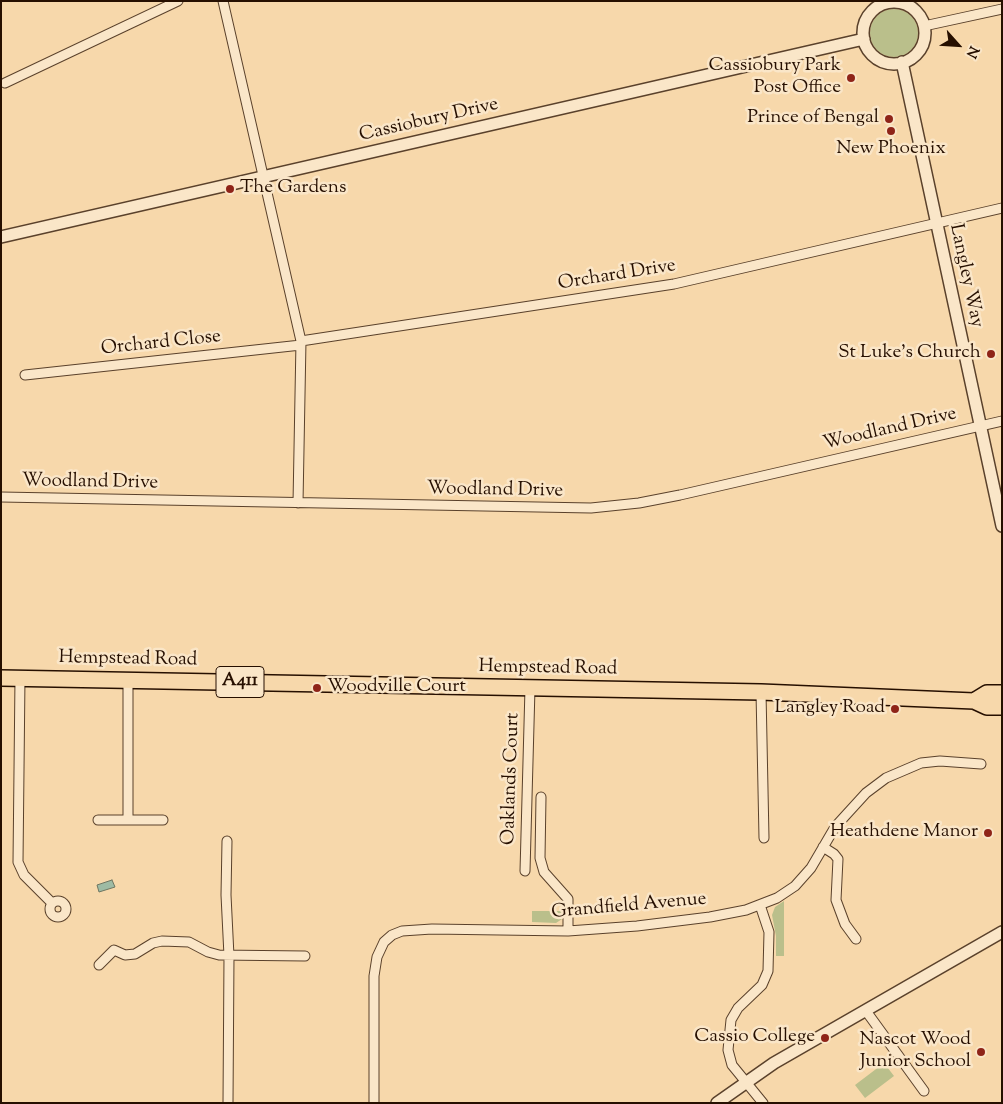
<!DOCTYPE html>
<style>
body{margin:0}
#map{position:relative;width:1003px;height:1104px;overflow:hidden;background:#f7d8ab;font-family:"Sorts Mill Goudy",serif}
canvas{display:block}
.frame{position:absolute;inset:0;border:2px solid #260f00;pointer-events:none}
.north{position:absolute;left:933px;top:20px;width:50px;height:50px;-webkit-text-stroke:4px #fae6c8;paint-order:stroke;rotate:116deg;font-size:14px;font-weight:700;line-height:20px;text-align:center;color:#260f00}
.north::after{content:'';display:block;margin:auto;width:18px;height:22px;background:#260f00;clip-path:polygon(50% 0,100% 100%,50% 72%,0 100%)}
</style>
<div id="map">
<canvas width="1003" height="1104"></canvas>
<div class="frame"></div>
<div class="north">N</div>
</div>
<script>
const c = document.querySelector('canvas').getContext('2d');
c.lineJoin = 'round';
function fill(path, color) { c.fillStyle = color; c.fill(path, 'evenodd'); }
const toPath = rows => new Path2D(rows.map(r => 'M' + r).join(''));
function stroke(path, color, width, dash) { c.strokeStyle = color; c.lineWidth = width; c.lineCap = dash ? 'butt' : 'round'; c.setLineDash(dash || []); c.stroke(path); }
function label(font, color, halo, rows, align = 'center') {
  c.font = font + ' "Sorts Mill Goudy",serif'; c.lineWidth = 5; c.setLineDash([]); c.textBaseline = 'middle'; c.strokeStyle = halo; c.fillStyle = color; for (const [text, x, y, turn = 0] of rows) {
    c.save(); c.translate(x, y); c.rotate((+turn || 0) * Math.PI / 180); c.textAlign = isNaN(turn) ? turn : align; if (halo) c.strokeText(text, 0, 0); c.fillText(text, 0, 0); c.restore();
  }
}
fill(toPath([
 '870 33a24 24 0 1 1 48 0a24 24 0 1 1-48 0Z',
 [784,901,784,956,776,956,776,936,772,915,775,907],
 [532,911,564,911,562,919,556,923,532,922],
 [884,1063,894,1076,865,1098,855,1085]
]), '#babf8b');
const water = toPath([
 [112,880,115,887,99,892,97,885,112,880]
]);
fill(water, '#9ebba4');
stroke(water, '#6e7662', 1);
const minor = toPath([
 [223,1,301,341,298,503],
 [889,1,889,2],
 [924,26,1002,9],
 [5,83,178,1],
 [301,341,674,284,1002,208],
 [25,375,301,345],
 [1,497,591,508,639,503,680,495,1002,421],
 [20,678,18,862,24,875,52,903],
 [761,692,764,838],
 [541,797,540,858,544,872,568,899,568,931],
 [98,820,163,820],
 [128,820,128,680],
 [227,841,226,895,229,956,228,1103],
 [823,847,834,854,838,859,836,900,845,924,856,939],
 [525,871,530,688],
 '50 909a8 8 0 1 1 16 0a8 8 0 1 1-16 0Z',
 [760,905,769,932,768,971,762,985,738,1008,731,1020,728,1050,732,1065,763,1103],
 [99,965,114,950,125,955,135,954,153,943,162,941,189,942,208,952,219,955,305,956],
 [866,1011,924,1091],
 [374,1103,374,976,377,957,384,942,392,935,402,931,432,929,568,931,637,926,710,917,746,910,777,898,795,886,811,868,835,827,845,816,866,793,886,778,921,763,940,761,981,764]
]);
const tertiary = toPath([
 '863 33a31 31 0 1 1 62 0a31 31 0 1 1-62 0Z',
 [902,62,1002,526],
 [1,237,864,39],
 [717,1103,774,1063,1002,932]
]);
const primary = toPath([
 [1,678,761,692,974,701,987,707,1002,707],
 [974,701,987,693,1002,693]
]);
stroke(minor, '#5a412b', 11);
stroke(tertiary, '#5a412b', 14);
stroke(primary, '#260f00', 18);
stroke(minor, '#fae6c8', 9);
stroke(tertiary, '#fae6c8', 11);
stroke(primary, '#f7d8ab', 15);
for (const [x, y, r, color] of [
 [851,78,5,"#8f2418"],
 [889,119,5,"#8f2418"],
 [891,131,5,"#8f2418"],
 [230,189,5,"#8f2418"],
 [991,354,5,"#8f2418"],
 [317,688,5,"#8f2418"],
 [895,709,5,"#8f2418"],
 [988,833,5,"#8f2418"],
 [825,1038,5,"#8f2418"],
 [981,1052,5,"#8f2418"]
]) { const dot = new Path2D(); dot.arc(x, y, r, 0, 2 * Math.PI); c.fillStyle = color; c.fill(dot); stroke(dot, '#fae6c8', 2); }
for (const [x, y, w] of [
 [240,682,48]
]) { const box = new Path2D(); box.roundRect(x - w / 2, y - 15.5, w, 31, 4); c.fillStyle = '#fae6c8'; c.fill(box); stroke(box, '#260f00', 1); }
label('bold 18px', '#260f00', null, [
 ["A411",240,682]
]);
label('19px', '#260f00', '#fae6c8', [
 ["Cassiobury Park",841,67],
 ["Post Office",841,89],
 ["Prince of Bengal",879,119],
 ["New Phoenix",891,150,"center"],
 ["The Gardens",240,189,"left"],
 ["St Luke's Church",981,354],
 ["Woodville Court",327,688,"left"],
 ["Langley Road",885,709],
 ["Heathdene Manor",978,833],
 ["Cassio College",815,1038],
 ["Nascot Wood",971,1041],
 ["Junior School",971,1063]
], 'right');
label('19px', '#260f00', '#fae6c8', [
 ["Cassiobury Drive",429,121,-13],
 ["Orchard Drive",617,276,-9],
 ["Langley Way",965,276,78],
 ["Orchard Close",161,344,-6],
 ["Woodland Drive",890,430,-13],
 ["Woodland Drive",90,483,1],
 ["Woodland Drive",495,491,1],
 ["Hempstead Road",128,660,1],
 ["Hempstead Road",548,669,1],
 ["Oaklands Court",512,779,-88],
 ["Grandfield Avenue",629,907,-5]
]);
</script>
